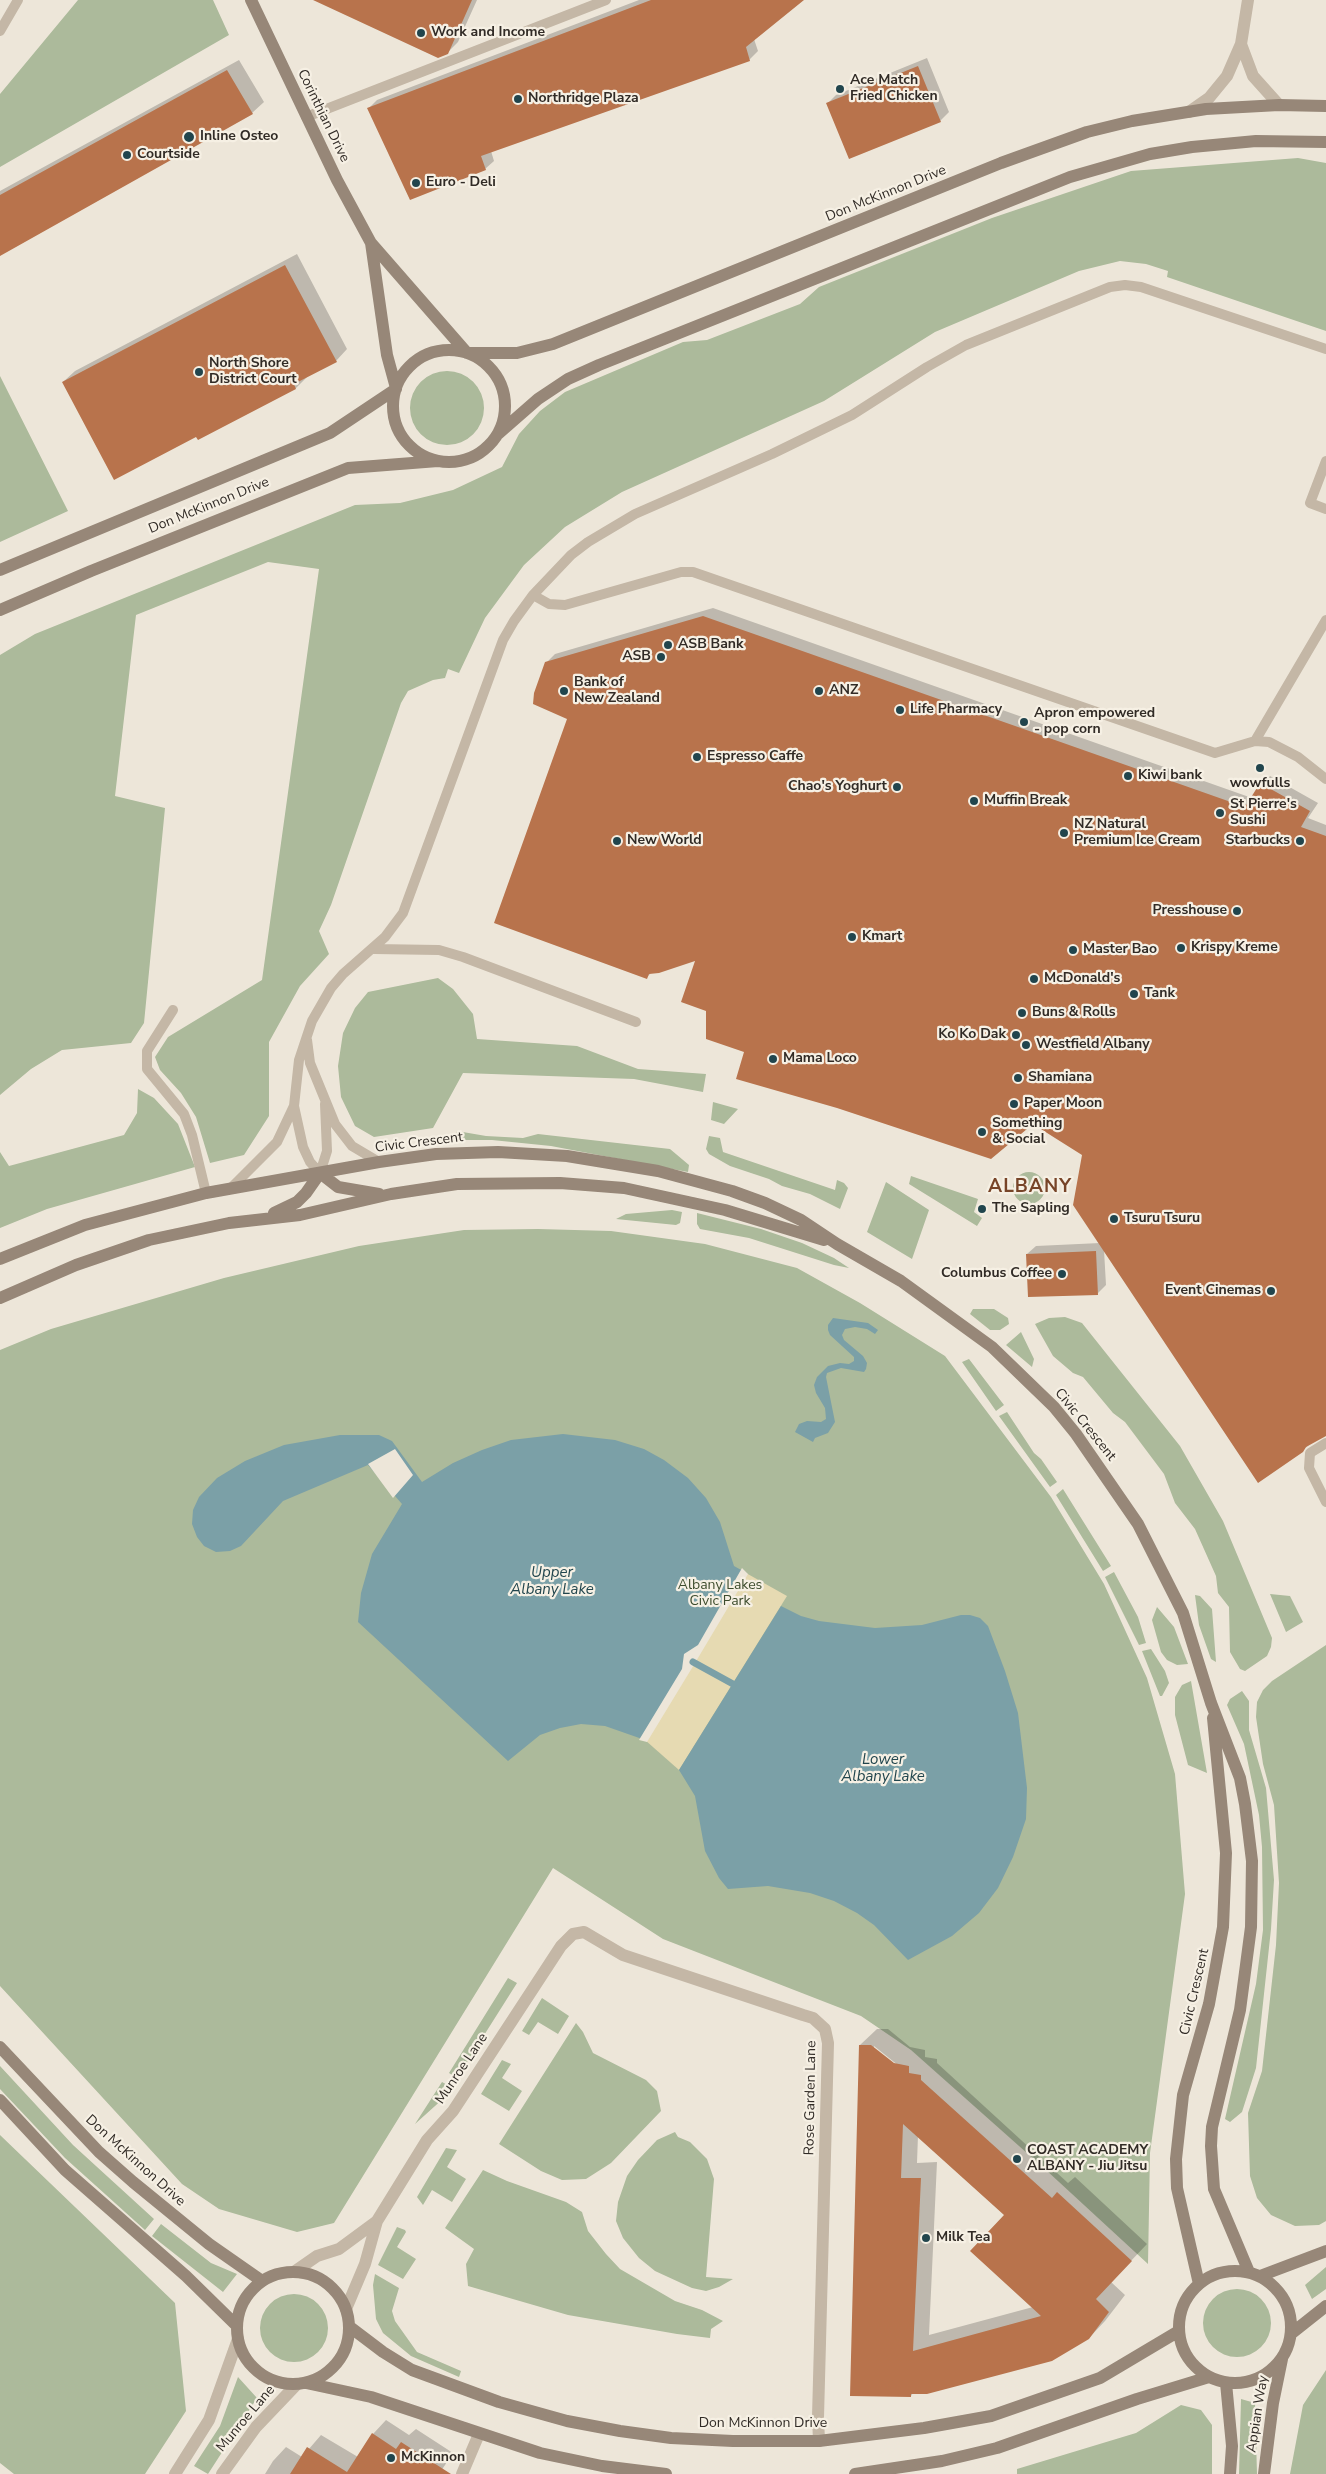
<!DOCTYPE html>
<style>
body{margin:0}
canvas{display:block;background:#ede6d9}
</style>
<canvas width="1326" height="2474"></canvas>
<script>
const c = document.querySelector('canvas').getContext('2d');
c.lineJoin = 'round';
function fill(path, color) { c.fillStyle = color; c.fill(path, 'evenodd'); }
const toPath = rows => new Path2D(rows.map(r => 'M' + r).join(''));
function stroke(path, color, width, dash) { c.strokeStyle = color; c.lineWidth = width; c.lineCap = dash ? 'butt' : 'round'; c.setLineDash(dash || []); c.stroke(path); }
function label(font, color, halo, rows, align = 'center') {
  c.font = font + ' "Nunito Sans",sans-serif'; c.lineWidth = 4.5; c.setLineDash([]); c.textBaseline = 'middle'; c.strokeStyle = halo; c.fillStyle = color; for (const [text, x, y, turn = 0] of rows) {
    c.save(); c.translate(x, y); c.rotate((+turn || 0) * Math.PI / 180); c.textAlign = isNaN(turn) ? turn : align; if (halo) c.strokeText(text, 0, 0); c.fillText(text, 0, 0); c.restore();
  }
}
fill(toPath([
 [78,0,213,0,229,35,0,167,0,94],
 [1298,158,1326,163,1326,331,1167,277,1168,271,1146,264,1120,261,1079,271,935,332,824,401,622,492,565,527,524,565,485,618,459,673,448,669,445,678,433,680,408,691,401,703,331,905,319,931,329,954,300,986,269,1042,269,1116,244,1155,210,1163,196,1117,181,1093,160,1070,155,1057,168,1037,262,980,319,569,268,562,136,615,115,796,165,808,144,1023,131,1043,62,1050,31,1069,0,1095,0,655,35,634,355,505,400,503,453,490,502,467,519,434,540,411,565,392,683,342,707,340,800,304,819,287,992,218,1131,171],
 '410 408a37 37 0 1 1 74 0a37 37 0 1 1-74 0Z',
 [0,376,68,511,0,542],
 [438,978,453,989,473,1014,477,1039,577,1046,638,1069,706,1074,703,1092,634,1079,463,1073,433,1128,374,1137,355,1126,341,1097,338,1066,343,1033,355,1008,368,992],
 [138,1089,154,1098,178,1124,195,1167,47,1209,0,1228,0,1152,9,1166,124,1135,137,1113],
 [713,1102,738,1109,724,1124,711,1120],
 [457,1131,486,1136,523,1138,538,1134,670,1149,689,1165,688,1172,551,1146,492,1140,454,1140],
 [709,1136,720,1138,723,1152,835,1190,837,1180,844,1183,848,1188,840,1209,810,1194,782,1186,769,1179,730,1166,709,1154,706,1149],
 '1013 1188a16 16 0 1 1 32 0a16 16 0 1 1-32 0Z',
 [911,1176,978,1199,974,1212,982,1218,977,1226,909,1184],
 [886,1182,929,1210,912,1259,867,1232],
 [672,1210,682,1212,680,1223,676,1225,616,1219,626,1214],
 [697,1213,761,1229,802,1243,834,1258,849,1268,834,1265,749,1238,700,1229,697,1224],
 [538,1229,611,1231,705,1244,797,1268,860,1303,945,1356,1051,1497,1104,1584,1147,1678,1175,1774,1185,1894,1150,2153,1148,2264,1046,2170,911,2050,861,2016,663,1939,553,1868,334,2223,297,2232,219,2209,182,2184,0,1986,0,1350,51,1329,224,1278,359,1246,464,1230],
 [973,1309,994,1309,1008,1318,1009,1324,1000,1330,990,1330,970,1314],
 [1065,1317,1082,1323,1180,1446,1223,1521,1272,1638,1271,1647,1267,1656,1245,1671,1240,1669,1230,1652,1229,1607,1218,1593,1216,1576,1195,1529,1175,1503,1164,1474,1125,1422,1113,1413,1083,1377,1073,1373,1053,1356,1035,1324,1049,1318],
 [1021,1332,1034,1359,1032,1367,1006,1345],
 [969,1359,1004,1405,996,1411,962,1362],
 [1007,1412,1034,1453,1041,1459,1057,1482,1050,1487,999,1416],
 [1063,1489,1111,1566,1103,1571,1056,1495],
 [1114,1572,1138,1617,1146,1643,1139,1645,1105,1577],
 [1270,1594,1290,1596,1303,1622,1286,1632],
 [1195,1595,1200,1596,1212,1609,1216,1662,1211,1659,1199,1625],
 [1157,1607,1174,1627,1188,1664,1177,1665,1167,1660,1161,1652,1152,1620],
 [1326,1645,1326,2221,1319,2225,1295,2226,1271,2215,1257,2198,1250,2176,1248,2113,1262,2071,1276,1945,1279,1883,1274,1805,1263,1764,1256,1717,1257,1702,1263,1690,1272,1681],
 [1151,1649,1165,1671,1169,1683,1162,1696,1160,1696,1142,1651],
 [1191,1681,1207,1773,1188,1765,1175,1715,1175,1697,1182,1685],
 [1242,1691,1249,1701,1249,1730,1266,1788,1274,1880,1271,1929,1256,2068,1242,2112,1230,2122,1225,2119,1256,1984,1263,1930,1262,1847,1259,1815,1244,1744,1227,1705,1230,1699],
 [508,1978,517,1983,457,2078,449,2073],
 [542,1998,569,2016,558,2034,538,2022,529,2035,522,2031],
 [576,2023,583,2032,593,2053,646,2080,657,2091,661,2111,611,2163,586,2179,562,2180,541,2171,499,2144],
 [502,2060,511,2064,502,2078,522,2091,509,2111,481,2094],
 [0,2066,73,2145,154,2219,145,2230,65,2158,0,2089],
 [442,2082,451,2087,445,2097,415,2124],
 [675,2132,678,2137,690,2142,707,2159,714,2179,706,2277,733,2279,719,2287,706,2291,692,2288,655,2271,639,2258,623,2238,616,2221,618,2202,627,2176,638,2160,657,2140],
 [0,2135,175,2303,186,2411,145,2474,14,2474,0,2463],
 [446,2148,457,2150,447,2167,466,2179,452,2202,432,2190,423,2205,417,2197],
 [483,2170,507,2181,566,2202,582,2212,588,2231,606,2254,620,2269,675,2301,702,2310,723,2321,711,2329,710,2338,677,2334,568,2315,468,2286,466,2264,474,2249,445,2228],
 [161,2224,211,2263,237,2274,223,2292,152,2236],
 [397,2227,405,2230,406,2232,397,2247,416,2259,403,2279,378,2265],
 [1326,2267,1326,2289,1312,2299,1305,2285],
 [375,2274,399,2288,392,2311,395,2321,417,2352,461,2371,459,2377,411,2356,383,2333,376,2319,373,2285],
 '1203 2323a34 34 0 1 1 68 0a34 34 0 1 1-68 0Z',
 '260 2328a34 34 0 1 1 68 0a34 34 0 1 1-68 0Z',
 [1326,2370,1326,2474,1290,2474,1303,2405],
 [238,2377,257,2398,208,2474,194,2466,220,2426],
 [1241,2399,1255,2403,1257,2474,1239,2474],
 [1181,2405,1201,2410,1212,2425,1212,2474,1017,2474,1017,2469,1136,2433]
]), '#acba9b');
fill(toPath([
 [746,1573,787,1596,679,1770,645,1740]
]), '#e6dab2');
fill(toPath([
 [833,1318,868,1323,878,1330,875,1334,867,1329,855,1327,845,1329,842,1335,844,1340,863,1356,867,1363,866,1369,864,1372,841,1368,827,1373,826,1377,835,1422,828,1433,815,1438,813,1442,795,1432,799,1424,807,1421,821,1422,826,1419,825,1408,816,1393,814,1385,817,1377,828,1366,840,1363,849,1364,854,1361,854,1357,830,1335,828,1330,828,1325],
 [563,1434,615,1440,644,1449,664,1460,688,1478,706,1498,720,1522,734,1566,743,1571,645,1740,605,1726,581,1724,560,1728,540,1735,508,1761,358,1622,361,1593,372,1554,402,1504,368,1465,283,1501,241,1546,230,1551,216,1552,204,1546,197,1537,192,1524,193,1510,199,1497,217,1478,245,1461,284,1445,340,1435,379,1435,392,1441,422,1482,453,1463,482,1450,511,1440],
 [781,1606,801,1616,819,1621,875,1628,922,1625,961,1615,970,1615,980,1618,988,1626,1005,1671,1018,1713,1027,1788,1026,1819,1013,1857,998,1888,979,1913,952,1936,908,1960,874,1925,857,1913,834,1901,810,1893,768,1886,728,1889,719,1878,705,1851,695,1796,679,1770]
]), '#7ba0a7');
fill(toPath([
 [395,1449,413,1475,393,1498,368,1464],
 [742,1568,748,1574,695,1663,647,1742,639,1740,682,1669,684,1654,698,1645]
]), '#ede6d9');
fill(toPath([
 [316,0,477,0,458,42,447,53],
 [639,0,802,0,754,39,758,51,749,60,491,151,494,161,485,169,369,108,377,100],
 [927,58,949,112,940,121,828,103,836,95],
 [239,60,264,102,252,113,0,255,0,191],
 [297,254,347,349,336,361,308,376,296,388,198,439,196,435,63,382,75,371],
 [713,608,1252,798,1270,776,1318,803,1308,818,1326,825,1326,1435,1310,1444,1302,1451,1104,1250,1106,1285,1097,1294,1027,1254,1036,1246,1100,1243,1084,1154,1033,1123,746,1051,707,1010,697,959,651,973,647,977,568,718,546,663,555,654],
 [877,2029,888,2029,910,2047,925,2050,925,2057,937,2059,937,2063,1068,2183,1075,2177,1147,2244,1111,2282,1125,2295,1105,2321,1089,2338,913,2393,911,2396,860,2045],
 [874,2046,899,2066,898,2068,874,2049],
 [918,2135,1006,2215,1033,2307,929,2335,937,2162,917,2163],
 [386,2420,409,2435,416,2429,453,2453,439,2474,265,2474,273,2461,286,2447,302,2457,321,2435,358,2457,373,2434]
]), '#0003');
stroke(toPath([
 [693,1662,733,1684]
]), '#7ba0a7', 7);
fill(toPath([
 [313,0,472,0,448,54,438,58],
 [651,0,804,0,746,47,750,61,481,156,486,170,410,200,367,108],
 [918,66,941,122,849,159,826,103],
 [227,70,253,114,0,256,0,195],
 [285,265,337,362,294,384,296,389,198,440,196,437,114,480,62,382],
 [703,616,1245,807,1260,783,1310,811,1301,827,1326,836,1326,1436,1306,1447,1303,1452,1258,1483,1073,1205,1082,1155,1055,1138,1033,1124,991,1159,837,1108,736,1079,744,1052,706,1039,706,1011,681,1002,695,961,659,973,649,974,647,979,494,923,567,719,533,704,534,693,545,662],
 [1096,1251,1098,1295,1028,1297,1026,1254],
 [859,2045,871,2045,894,2063,909,2066,909,2073,921,2075,921,2080,1052,2198,1057,2192,1132,2261,1096,2299,1109,2312,1089,2339,1052,2361,927,2394,911,2394,911,2397,850,2396],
 [903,2124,1004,2215,970,2251,1041,2316,913,2351,921,2178,901,2178],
 [372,2433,396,2449,401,2442,451,2474,290,2474,307,2447,347,2472]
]), '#b8734c');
stroke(toPath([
 [0,31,18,0],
 [306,117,606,0],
 [1326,461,1310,503,1326,509],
 [533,595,549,604,565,605,681,572,693,572,1215,753,1255,741,1269,742,1298,757,1326,779],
 [1255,741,1326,620],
 [374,949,439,950,463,957,636,1022],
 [173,1010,147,1051,147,1069,184,1114,192,1135,206,1193],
 [307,1040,310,1063,335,1124,352,1146,379,1162],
 [325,1104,327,1151,320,1173,310,1162,303,1147,294,1106,299,1060,312,1021,331,988,343,974,385,937,403,913,503,640,514,621,533,595,571,555,588,542,635,514,772,454,852,415,927,367,966,345,1110,287,1125,285,1141,287,1326,349],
 [230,1189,277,1142,294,1106],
 [1326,1443,1310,1453,1309,1468,1326,1502]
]), '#c4b7a6', 10);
stroke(toPath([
 [1241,44,1253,76,1279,105],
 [1189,112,1209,98,1227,76,1241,44,1248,0],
 [294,2272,317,2256,339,2249,377,2221],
 [346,2309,365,2264,377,2221,427,2140,453,2111,561,1946,573,1934,584,1932,623,1955,803,2015,813,2018,825,2029,828,2043,818,2417,819,2441],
 [175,2474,209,2420,238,2339],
 [222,2474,256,2427,296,2385],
 [462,2474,479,2434]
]), '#c4b7a6', 12);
stroke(toPath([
 [251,0,337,180,371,243,467,353],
 [371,243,387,355,396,388],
 '393 406a56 56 0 1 1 112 0a56 56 0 1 1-112 0Z',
 [467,353,517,353,553,344,1001,163,1087,132,1132,121,1206,109,1279,105,1326,106],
 [498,434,538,399,568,379,599,365,1070,177,1150,154,1192,147,1256,141,1326,142],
 [0,570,330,433,396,389],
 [0,610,91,571,348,468,438,461],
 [274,1213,297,1202,306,1193,320,1173,338,1187,379,1194],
 [0,1259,85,1225,206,1193,379,1162,436,1154,498,1152,567,1156,658,1171,732,1191,765,1203,801,1220,837,1244,901,1281,992,1347,1054,1407,1076,1434,1138,1524,1183,1613,1211,1703,1240,1778,1245,1804,1252,1861,1251,1927,1240,2010,1212,2127,1211,2146,1214,2189,1249,2272],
 [0,1298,76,1265,149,1240,229,1223,300,1215,391,1194,457,1184,560,1183,624,1188,725,1210,824,1240],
 [0,2047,99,2152,133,2182,209,2244,262,2281],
 [0,2100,65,2170,186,2276,237,2326],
 '1179 2327a56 56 0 1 1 112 0a56 56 0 1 1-112 0Z',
 '237 2328a56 56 0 1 1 112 0a56 56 0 1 1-112 0Z',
 [1260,2276,1326,2251],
 [1199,2284,1177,2188,1176,2159,1183,2095,1209,2004,1223,1927,1226,1853,1213,1718],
 [350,2327,383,2352,412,2370,499,2402,567,2421,620,2431,671,2438,733,2441,819,2441,924,2428,991,2416,1100,2378,1179,2331],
 [1292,2333,1326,2306],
 [306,2383,371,2397,540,2453,602,2466,666,2474],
 [1226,2383,1232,2446,1230,2474],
 [855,2474,942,2461,997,2448,1137,2399,1209,2377],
 [1264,2474,1273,2403,1282,2359]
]), '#978778', 12);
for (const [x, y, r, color] of [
 [421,33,5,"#21454d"],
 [840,89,5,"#21454d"],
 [518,99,5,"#21454d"],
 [189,137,6,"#21454d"],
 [127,155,5,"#21454d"],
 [416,183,5,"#21454d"],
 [199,372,5,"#21454d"],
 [668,645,5,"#21454d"],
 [661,657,5,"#21454d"],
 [564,691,5,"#21454d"],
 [819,691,5,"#21454d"],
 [900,710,5,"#21454d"],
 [1024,722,5,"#21454d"],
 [697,757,5,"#21454d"],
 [1260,768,5,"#21454d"],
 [1128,776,5,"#21454d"],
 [897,787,5,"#21454d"],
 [974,801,5,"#21454d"],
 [1220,813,5,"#21454d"],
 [1064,833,5,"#21454d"],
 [617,841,5,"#21454d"],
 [1300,841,5,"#21454d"],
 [1237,911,5,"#21454d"],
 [852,937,5,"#21454d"],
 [1181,948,5,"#21454d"],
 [1073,950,5,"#21454d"],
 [1034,979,5,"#21454d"],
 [1134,994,5,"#21454d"],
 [1022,1013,5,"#21454d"],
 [1016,1035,5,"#21454d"],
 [1026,1045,5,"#21454d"],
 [773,1059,5,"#21454d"],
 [1018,1078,5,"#21454d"],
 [1014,1104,5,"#21454d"],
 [982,1132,5,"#21454d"],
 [982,1209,5,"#21454d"],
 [1114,1219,5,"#21454d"],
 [1062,1274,5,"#21454d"],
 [1271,1291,5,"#21454d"],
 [1017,2159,5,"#21454d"],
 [926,2238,5,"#21454d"],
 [391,2458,5,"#21454d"]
]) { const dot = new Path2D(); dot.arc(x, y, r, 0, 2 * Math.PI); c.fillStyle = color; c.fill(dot); stroke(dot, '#f6f0e4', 2); }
label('bold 14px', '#312b26', '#f6f0e4', [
 ["Work and Income",431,33],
 ["Ace Match",850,81],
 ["Fried Chicken",850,97],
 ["Northridge Plaza",528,99],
 ["Inline Osteo",200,137],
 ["Courtside",137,155],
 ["Euro - Deli",426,183],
 ["North Shore",209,364],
 ["District Court",209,380],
 ["ASB Bank",678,645],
 ["ASB",651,657,"right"],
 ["Bank of",574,683],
 ["New Zealand",574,699],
 ["ANZ",829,691],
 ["Life Pharmacy",910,710],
 ["Apron empowered",1034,714],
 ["- pop corn",1034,730],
 ["Espresso Caffe",707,757],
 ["Kiwi bank",1138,776],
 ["wowfulls",1260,784,"center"],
 ["Chao's Yoghurt",887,787,"right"],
 ["Muffin Break",984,801],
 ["St Pierre's",1230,805],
 ["Sushi",1230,821],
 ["NZ Natural",1074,825],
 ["Premium Ice Cream",1074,841],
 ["New World",627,841],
 ["Starbucks",1290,841,"right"],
 ["Presshouse",1227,911,"right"],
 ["Kmart",862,937],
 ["Krispy Kreme",1191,948],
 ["Master Bao",1083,950],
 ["McDonald's",1044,979],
 ["Tank",1144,994],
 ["Buns & Rolls",1032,1013],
 ["Ko Ko Dak",1006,1035,"right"],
 ["Westfield Albany",1036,1045],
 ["Mama Loco",783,1059],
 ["Shamiana",1028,1078],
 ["Paper Moon",1024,1104],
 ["Something",992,1124],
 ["& Social",992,1140],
 ["The Sapling",992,1209],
 ["Tsuru Tsuru",1124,1219],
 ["Columbus Coffee",1052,1274,"right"],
 ["Event Cinemas",1261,1291,"right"],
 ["COAST ACADEMY",1027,2151],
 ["ALBANY - Jiu Jitsu",1027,2167],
 ["Milk Tea",936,2238],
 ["McKinnon",401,2458]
], 'left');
label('14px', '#312b26', '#f6f0e4', [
 ["Corinthian Drive",323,116,64],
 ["Don McKinnon Drive",886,194,-22],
 ["Don McKinnon Drive",209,506,-22],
 ["Civic Crescent",419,1143,-7],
 ["Civic Crescent",1085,1425,51],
 ["Civic Crescent",1195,1992,-77],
 ["Munroe Lane",462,2069,-56],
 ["Rose Garden Lane",811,2098,-89],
 ["Don McKinnon Drive",135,2161,42],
 ["Appian Way",1258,2414,-81],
 ["Munroe Lane",246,2419,-50],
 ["Don McKinnon Drive",763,2424]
]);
label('14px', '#3d4c2d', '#f6f0e4', [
 ["Albany Lakes",720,1586],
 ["Civic Park",720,1602]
]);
label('italic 15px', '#21454d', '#f6f0e4', [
 ["Upper",552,1573],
 ["Albany Lake",552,1590],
 ["Lower",883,1760],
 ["Albany Lake",883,1777]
]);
c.letterSpacing = '1px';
label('bold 19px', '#774428', '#f6f0e4', [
 ["ALBANY",1030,1187]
]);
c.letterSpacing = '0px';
</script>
